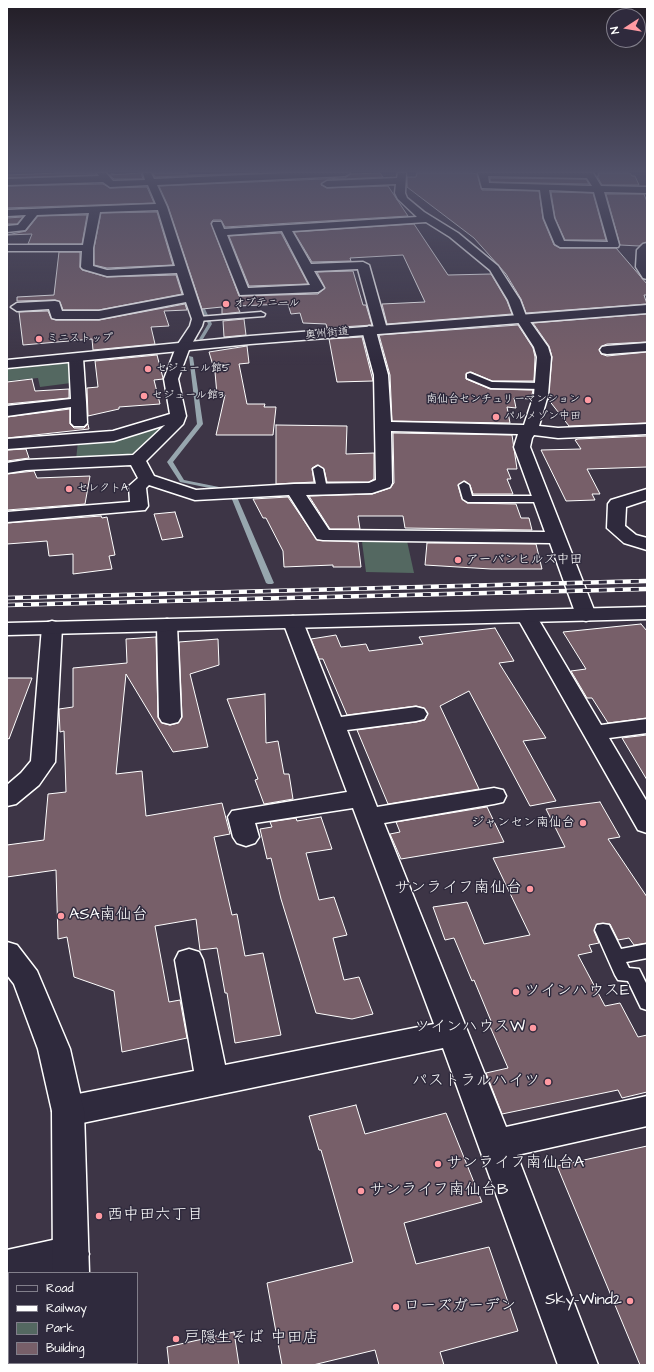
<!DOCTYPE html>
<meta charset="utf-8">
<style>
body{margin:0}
#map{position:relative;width:654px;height:1372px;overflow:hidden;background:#3d3546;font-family:"Architects Daughter",sans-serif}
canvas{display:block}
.frame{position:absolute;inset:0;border:8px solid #fff;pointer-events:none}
.legend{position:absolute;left:8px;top:1272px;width:130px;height:92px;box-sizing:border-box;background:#2f2a3d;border:1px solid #827f8b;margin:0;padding:5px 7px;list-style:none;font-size:12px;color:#fff}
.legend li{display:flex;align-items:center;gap:8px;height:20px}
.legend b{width:20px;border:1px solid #827f8b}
.north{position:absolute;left:606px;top:8px;width:40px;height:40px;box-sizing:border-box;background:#2f2a3d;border:1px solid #827f8b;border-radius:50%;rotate:258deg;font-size:11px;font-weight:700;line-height:16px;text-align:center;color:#fff}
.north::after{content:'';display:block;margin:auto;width:14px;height:18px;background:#ff9aa2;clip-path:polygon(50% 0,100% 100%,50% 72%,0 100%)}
</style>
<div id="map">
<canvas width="654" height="1372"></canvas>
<div class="frame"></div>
<ul class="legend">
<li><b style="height:5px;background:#2f2a3d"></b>Road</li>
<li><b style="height:5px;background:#fff"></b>Railway</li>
<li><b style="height:11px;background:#546861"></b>Park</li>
<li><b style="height:11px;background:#775f69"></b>Building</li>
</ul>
<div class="north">N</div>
</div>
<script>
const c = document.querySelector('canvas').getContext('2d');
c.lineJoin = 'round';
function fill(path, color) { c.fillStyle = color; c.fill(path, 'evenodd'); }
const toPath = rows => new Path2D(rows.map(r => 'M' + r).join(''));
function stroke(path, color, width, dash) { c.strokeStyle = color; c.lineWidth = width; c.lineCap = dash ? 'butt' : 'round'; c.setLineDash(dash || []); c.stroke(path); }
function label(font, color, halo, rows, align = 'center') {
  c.font = font + ' "Architects Daughter","Klee One",sans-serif'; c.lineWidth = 3; c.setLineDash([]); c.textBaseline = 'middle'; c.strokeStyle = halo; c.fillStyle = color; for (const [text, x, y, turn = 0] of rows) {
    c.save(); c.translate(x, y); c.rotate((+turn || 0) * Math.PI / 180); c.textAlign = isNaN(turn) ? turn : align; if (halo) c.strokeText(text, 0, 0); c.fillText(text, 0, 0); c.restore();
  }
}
fill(toPath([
 [70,363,71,383,40,387,38,378,7,381,7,369],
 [171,423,137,456,76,460,78,441],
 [407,541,414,573,366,572,362,542]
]), '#546861');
fill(toPath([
 [110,173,114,173,120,181,118,181,110,173],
 [154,173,158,173,167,196,164,195,154,173],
 [189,271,192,272,200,298,212,324,203,339,201,340,199,339,208,324,196,298,189,271],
 [189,356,193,357,203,424,173,462,184,480,234,490,274,583,272,584,268,584,266,583,229,492,180,482,167,462,197,424,189,356]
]), '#97a6ae');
const building = toPath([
 [58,173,96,173,96,175,7,178,7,175,58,173],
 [141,173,143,179,114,179,109,175,141,173],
 [153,173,188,173,188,175,258,173,155,177,153,173],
 [380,173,383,177,327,180,321,185,327,188,388,186,408,216,225,227,221,220,213,220,211,223,239,296,318,294,325,288,317,272,353,271,363,305,366,305,372,325,327,328,326,324,303,323,300,313,291,314,288,304,286,304,237,306,240,312,222,314,222,307,202,309,168,206,159,186,345,178,351,174,380,173],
 [417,173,473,173,477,174,482,190,539,191,543,219,554,245,560,248,616,248,647,284,647,295,644,295,647,304,526,313,521,299,506,274,474,238,407,187,407,177,416,177,417,173],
 [598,173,630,173,632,176,635,176,639,185,602,185,597,176,599,176,598,173],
 [490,178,586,179,589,184,490,182,490,178],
 [103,184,110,188,147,187,154,203,7,208,7,186,103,184],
 [551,192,593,193,606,240,565,240,555,218,551,192],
 [606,194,644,194,647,202,647,242,639,246,620,245,606,194],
 [157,212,173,265,107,268,94,265,94,248,101,213,157,212],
 [87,215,82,244,28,244,32,234,7,235,26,231,38,216,87,215],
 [7,217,7,218,23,217,17,224,7,224,7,217],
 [414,224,448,275,491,274,507,301,512,314,387,324,382,304,425,302,403,255,350,258,351,261,312,262,294,232,414,224],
 [281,233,308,284,249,286,229,236,281,233],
 [59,252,80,252,80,267,82,270,107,277,176,275,182,294,99,310,63,310,60,302,55,300,17,301,17,297,54,295,59,252],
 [185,304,187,310,164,311,169,326,151,327,155,344,93,350,92,339,23,345,19,312,48,311,51,318,56,320,99,320,185,304],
 [647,314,647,342,607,344,602,346,599,349,601,354,607,356,647,352,647,423,569,426,548,399,552,357,549,346,533,323,647,314],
 [244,319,246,335,224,337,223,321,244,319],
 [518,325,533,348,535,357,534,381,492,381,471,372,466,374,466,379,490,389,533,390,531,399,514,398,516,408,507,407,510,423,392,421,390,375,379,335,518,325],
 [362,337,373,381,337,382,329,339,362,337],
 [247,346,249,363,239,364,247,404,265,404,264,407,276,407,273,435,216,435,225,395,217,395,215,372,209,352,247,346],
 [157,355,163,378,163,379,154,380,160,404,119,407,119,409,88,416,87,388,98,387,95,361,157,355],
 [32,379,35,391,69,389,69,398,7,404,7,382,32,379],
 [70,409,70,424,74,428,84,428,88,424,89,429,7,438,7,417,70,409],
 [276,425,347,426,346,454,374,453,374,479,369,482,327,482,324,469,317,465,312,468,314,482,276,484,276,425],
 [393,433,512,435,517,469,507,469,511,479,507,479,513,494,473,494,470,485,465,481,458,485,462,499,467,503,516,504,521,518,529,518,532,530,405,528,403,516,358,516,360,529,330,529,309,496,372,494,390,488,394,483,393,433],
 [647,436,647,467,587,469,600,494,592,494,595,500,566,501,541,450,581,449,575,440,578,439,647,436],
 [26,449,29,458,7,461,7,450,26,449],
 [34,471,37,478,90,476,85,504,7,510,7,474,34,471],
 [288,497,317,540,358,542,361,567,333,567,333,565,284,567,283,551,266,518,263,518,253,499,288,497],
 [175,512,183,537,162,540,154,514,175,512],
 [101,516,102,518,107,517,115,555,109,556,112,569,73,574,73,554,49,556,47,541,7,544,7,523,101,516],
 [427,543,536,544,542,569,491,569,425,565,427,543],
 [641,624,647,631,647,718,608,723,592,698,587,698,571,671,586,669,563,632,641,624],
 [495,628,514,661,499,663,546,738,523,741,556,801,530,806,469,691,440,706,479,789,388,804,357,730,416,722,425,720,428,713,424,708,416,706,347,715,323,659,319,659,311,639,336,635,341,647,366,644,369,651,423,644,419,637,495,628],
 [156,637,158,717,162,723,170,725,178,723,182,717,179,642,218,639,219,665,190,674,208,747,173,752,126,674,116,774,142,771,146,816,222,803,230,834,214,837,232,915,237,914,245,956,263,953,281,1035,235,1043,227,993,225,993,217,948,200,950,196,919,155,926,169,1002,180,1000,187,1038,122,1052,114,991,74,977,67,937,58,939,56,870,7,877,7,845,44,840,48,794,66,792,64,731,60,732,59,709,73,707,73,668,127,663,126,639,156,637],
 [7,678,32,678,9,739,7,738,7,678],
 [265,694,266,743,278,741,284,774,289,774,293,799,264,804,255,780,258,779,227,699,265,694],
 [647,735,647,780,622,738,647,735],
 [600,802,620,837,608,839,647,897,647,943,634,945,629,938,618,940,610,924,597,924,594,931,599,943,589,945,592,952,578,955,605,1006,620,1003,638,1037,647,1035,647,1092,622,1098,618,1090,502,1114,486,1073,508,1068,488,1022,491,1021,474,980,472,981,454,938,445,940,433,907,467,902,484,944,530,935,493,858,565,847,546,809,600,802],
 [487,807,504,842,401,859,390,834,400,832,396,822,487,807],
 [321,817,332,849,306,853,319,900,334,897,347,935,333,938,344,980,359,977,373,1014,352,1019,316,1013,281,899,271,858,267,859,260,829,272,827,270,822,296,818,297,821,321,817],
 [356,1105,365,1134,446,1113,482,1202,404,1223,416,1264,489,1247,518,1331,440,1352,444,1365,379,1365,375,1350,313,1365,282,1365,267,1283,353,1262,321,1150,319,1150,309,1116,356,1105],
 [647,1146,647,1365,640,1365,557,1166,647,1146],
 [234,1332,239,1365,169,1365,167,1347,234,1332]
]);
fill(building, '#775f69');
stroke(building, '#fff', 1);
const lane = toPath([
 [261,312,265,314,264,316,198,321,194,319,198,317,261,312],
 [470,373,492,382,542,383,546,386,542,389,491,388,467,378,467,374,470,373],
 [318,466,323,469,327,489,322,492,317,489,313,469,318,466],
 [464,482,469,485,472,496,542,496,547,499,542,502,468,502,463,499,459,485,464,482],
 [603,924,609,925,621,949,647,944,647,958,626,962,629,968,639,969,647,985,647,1010,641,1008,628,981,618,980,615,975,595,930,597,925,603,924]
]);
const street = toPath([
 [97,173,106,173,113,181,145,180,143,173,151,173,154,179,289,173,350,173,345,176,157,185,167,207,204,319,202,326,190,347,178,379,186,416,183,424,146,461,154,476,196,490,294,484,369,483,376,480,374,375,362,330,369,326,374,328,358,269,314,271,324,288,318,292,240,295,212,224,213,222,221,222,224,229,417,217,398,199,395,193,396,184,327,187,322,184,327,181,397,178,398,173,406,173,405,193,407,198,424,212,458,233,498,266,520,300,526,316,548,347,551,357,548,395,539,426,558,428,647,424,647,434,558,438,534,435,532,438,530,447,596,615,593,619,586,621,579,619,576,615,550,543,323,540,317,539,289,495,195,500,149,485,146,488,148,506,145,510,7,522,7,512,130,502,129,486,138,478,131,465,26,470,7,473,7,463,26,460,133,455,165,425,114,441,7,449,7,439,113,431,170,414,164,379,176,347,190,326,192,319,186,302,99,319,56,319,52,318,49,309,17,311,11,307,17,303,55,301,59,302,62,311,99,311,184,295,177,273,107,276,83,269,81,267,82,251,7,251,7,245,83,245,89,213,37,215,25,230,7,232,7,226,18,225,26,215,7,216,7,210,156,204,148,185,110,187,103,182,7,185,7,179,99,176,97,173],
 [158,210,175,266,107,270,93,266,93,248,100,212,158,210],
 [426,222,450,237,490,270,508,300,514,316,534,347,537,357,534,395,524,425,391,422,388,375,376,331,381,333,387,329,369,265,363,262,311,264,292,231,426,222],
 [282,231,310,285,248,288,227,235,282,231],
 [391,431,518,434,514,447,545,532,329,530,306,495,372,493,390,487,392,483,391,431],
 [478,173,593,173,601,186,647,187,647,193,604,192,619,245,618,247,560,247,555,244,544,218,540,190,482,188,478,173],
 [488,176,587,178,592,186,489,183,488,176],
 [549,190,594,192,608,242,564,241,554,218,549,190],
 [647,243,647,279,643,278,636,267,637,250,643,244,647,243],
 [647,343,647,351,607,354,602,353,600,350,602,347,607,346,647,343],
 [76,354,81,355,83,358,86,402,87,423,84,426,74,426,71,423,71,407,7,416,7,406,71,399,69,358,71,355,76,354],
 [647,489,647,500,626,507,625,526,636,535,647,538,647,550,624,543,607,528,608,504,611,500,647,489],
 [527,611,534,613,537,617,601,725,647,719,647,733,609,738,647,802,647,833,638,830,517,617,520,613,527,611],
 [293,616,300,618,303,622,341,717,416,707,424,709,427,714,424,719,416,721,347,730,377,807,494,788,503,790,506,796,503,802,494,804,384,823,506,1127,647,1096,647,1126,517,1155,598,1365,558,1365,443,1048,68,1126,56,1121,52,1111,56,1101,68,1096,194,1071,175,960,179,952,189,949,199,952,203,960,225,1065,434,1024,353,808,255,823,259,837,255,843,246,846,237,843,233,837,228,817,232,811,347,792,283,622,286,618,293,616],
 [167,619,174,621,177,625,181,717,178,722,170,724,162,722,159,717,157,625,160,621,167,619],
 [52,621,59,623,62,627,55,762,39,785,16,804,7,806,7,785,21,773,31,761,42,627,45,623,52,621],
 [71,1236,84,1241,89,1254,84,1267,67,1273,9,1273,9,1286,7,1286,7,1250,71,1236]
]);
const secondary = toPath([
 [647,305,647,313,250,344,7,368,7,360,250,336,647,305],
 [647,607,647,619,7,635,7,623,647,607],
 [7,942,17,945,37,971,70,1049,84,1111,89,1273,53,1273,52,1111,38,1049,14,984,7,975,7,942],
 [53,1363,93,1363,93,1365,53,1365,53,1363]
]);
stroke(lane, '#fff', 3);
stroke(street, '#fff', 3);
stroke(secondary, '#fff', 3);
fill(lane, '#2f2a3d');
fill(street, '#2f2a3d');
fill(secondary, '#2f2a3d');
const rail = toPath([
 [7,598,647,581],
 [7,605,647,589]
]);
stroke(rail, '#fff', 4.5);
stroke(rail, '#2f2a3d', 3, [8]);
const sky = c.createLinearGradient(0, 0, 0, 365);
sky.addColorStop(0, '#221d26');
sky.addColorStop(0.47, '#515168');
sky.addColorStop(1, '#51516800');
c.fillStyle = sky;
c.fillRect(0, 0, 654, 365);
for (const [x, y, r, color] of [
 [226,304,4,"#ff9aa2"],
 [39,339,4,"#ff9aa2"],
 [148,369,4,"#ff9aa2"],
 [144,396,4,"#ff9aa2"],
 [588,400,4,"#ff9aa2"],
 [496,417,4,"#ff9aa2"],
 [69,489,4,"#ff9aa2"],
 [458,560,4,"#ff9aa2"],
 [583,823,4,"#ff9aa2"],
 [530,889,4,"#ff9aa2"],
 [61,916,4,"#ff9aa2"],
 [516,992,4,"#ff9aa2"],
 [533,1028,4,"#ff9aa2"],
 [548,1082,4,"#ff9aa2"],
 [438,1164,4,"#ff9aa2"],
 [361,1191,4,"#ff9aa2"],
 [99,1216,4,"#ff9aa2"],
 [630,1301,4,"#ff9aa2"],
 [396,1307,4,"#ff9aa2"],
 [176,1339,4,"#ff9aa2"]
]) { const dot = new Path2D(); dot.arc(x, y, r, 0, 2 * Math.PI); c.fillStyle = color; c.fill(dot); stroke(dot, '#2f2a3d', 1.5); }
label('11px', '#fff', '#2f2a3d', [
 ["オブテニール",234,304],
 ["ミニストップ",47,339],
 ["セジュール館5",156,369],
 ["セジュール館3",152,396],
 ["南仙台センチュリーマンション",580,400,"right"],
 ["パルメゾン中田",504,417],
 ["セレクトA",77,489]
], 'left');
label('11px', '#fff', '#2f2a3d', [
 ["奥州街道",327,334,-5]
]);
label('13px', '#fff', '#2f2a3d', [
 ["アーバンヒルズ中田",466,560],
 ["ジャンセン南仙台",575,823,"right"]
], 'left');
label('16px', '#fff', '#2f2a3d', [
 ["サンライフ南仙台",522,889,"right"],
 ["ASA南仙台",69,916],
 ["ツインハウスE",524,992],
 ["ツインハウスW",525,1028,"right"],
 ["パストラルハイツ",540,1082,"right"],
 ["サンライフ南仙台A",446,1164],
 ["サンライフ南仙台B",369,1191],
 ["西中田六丁目",107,1216],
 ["Sky-Wind2",622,1301,"right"],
 ["ローズガーデン",404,1307],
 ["戸隠生そば 中田店",184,1339]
], 'left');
</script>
